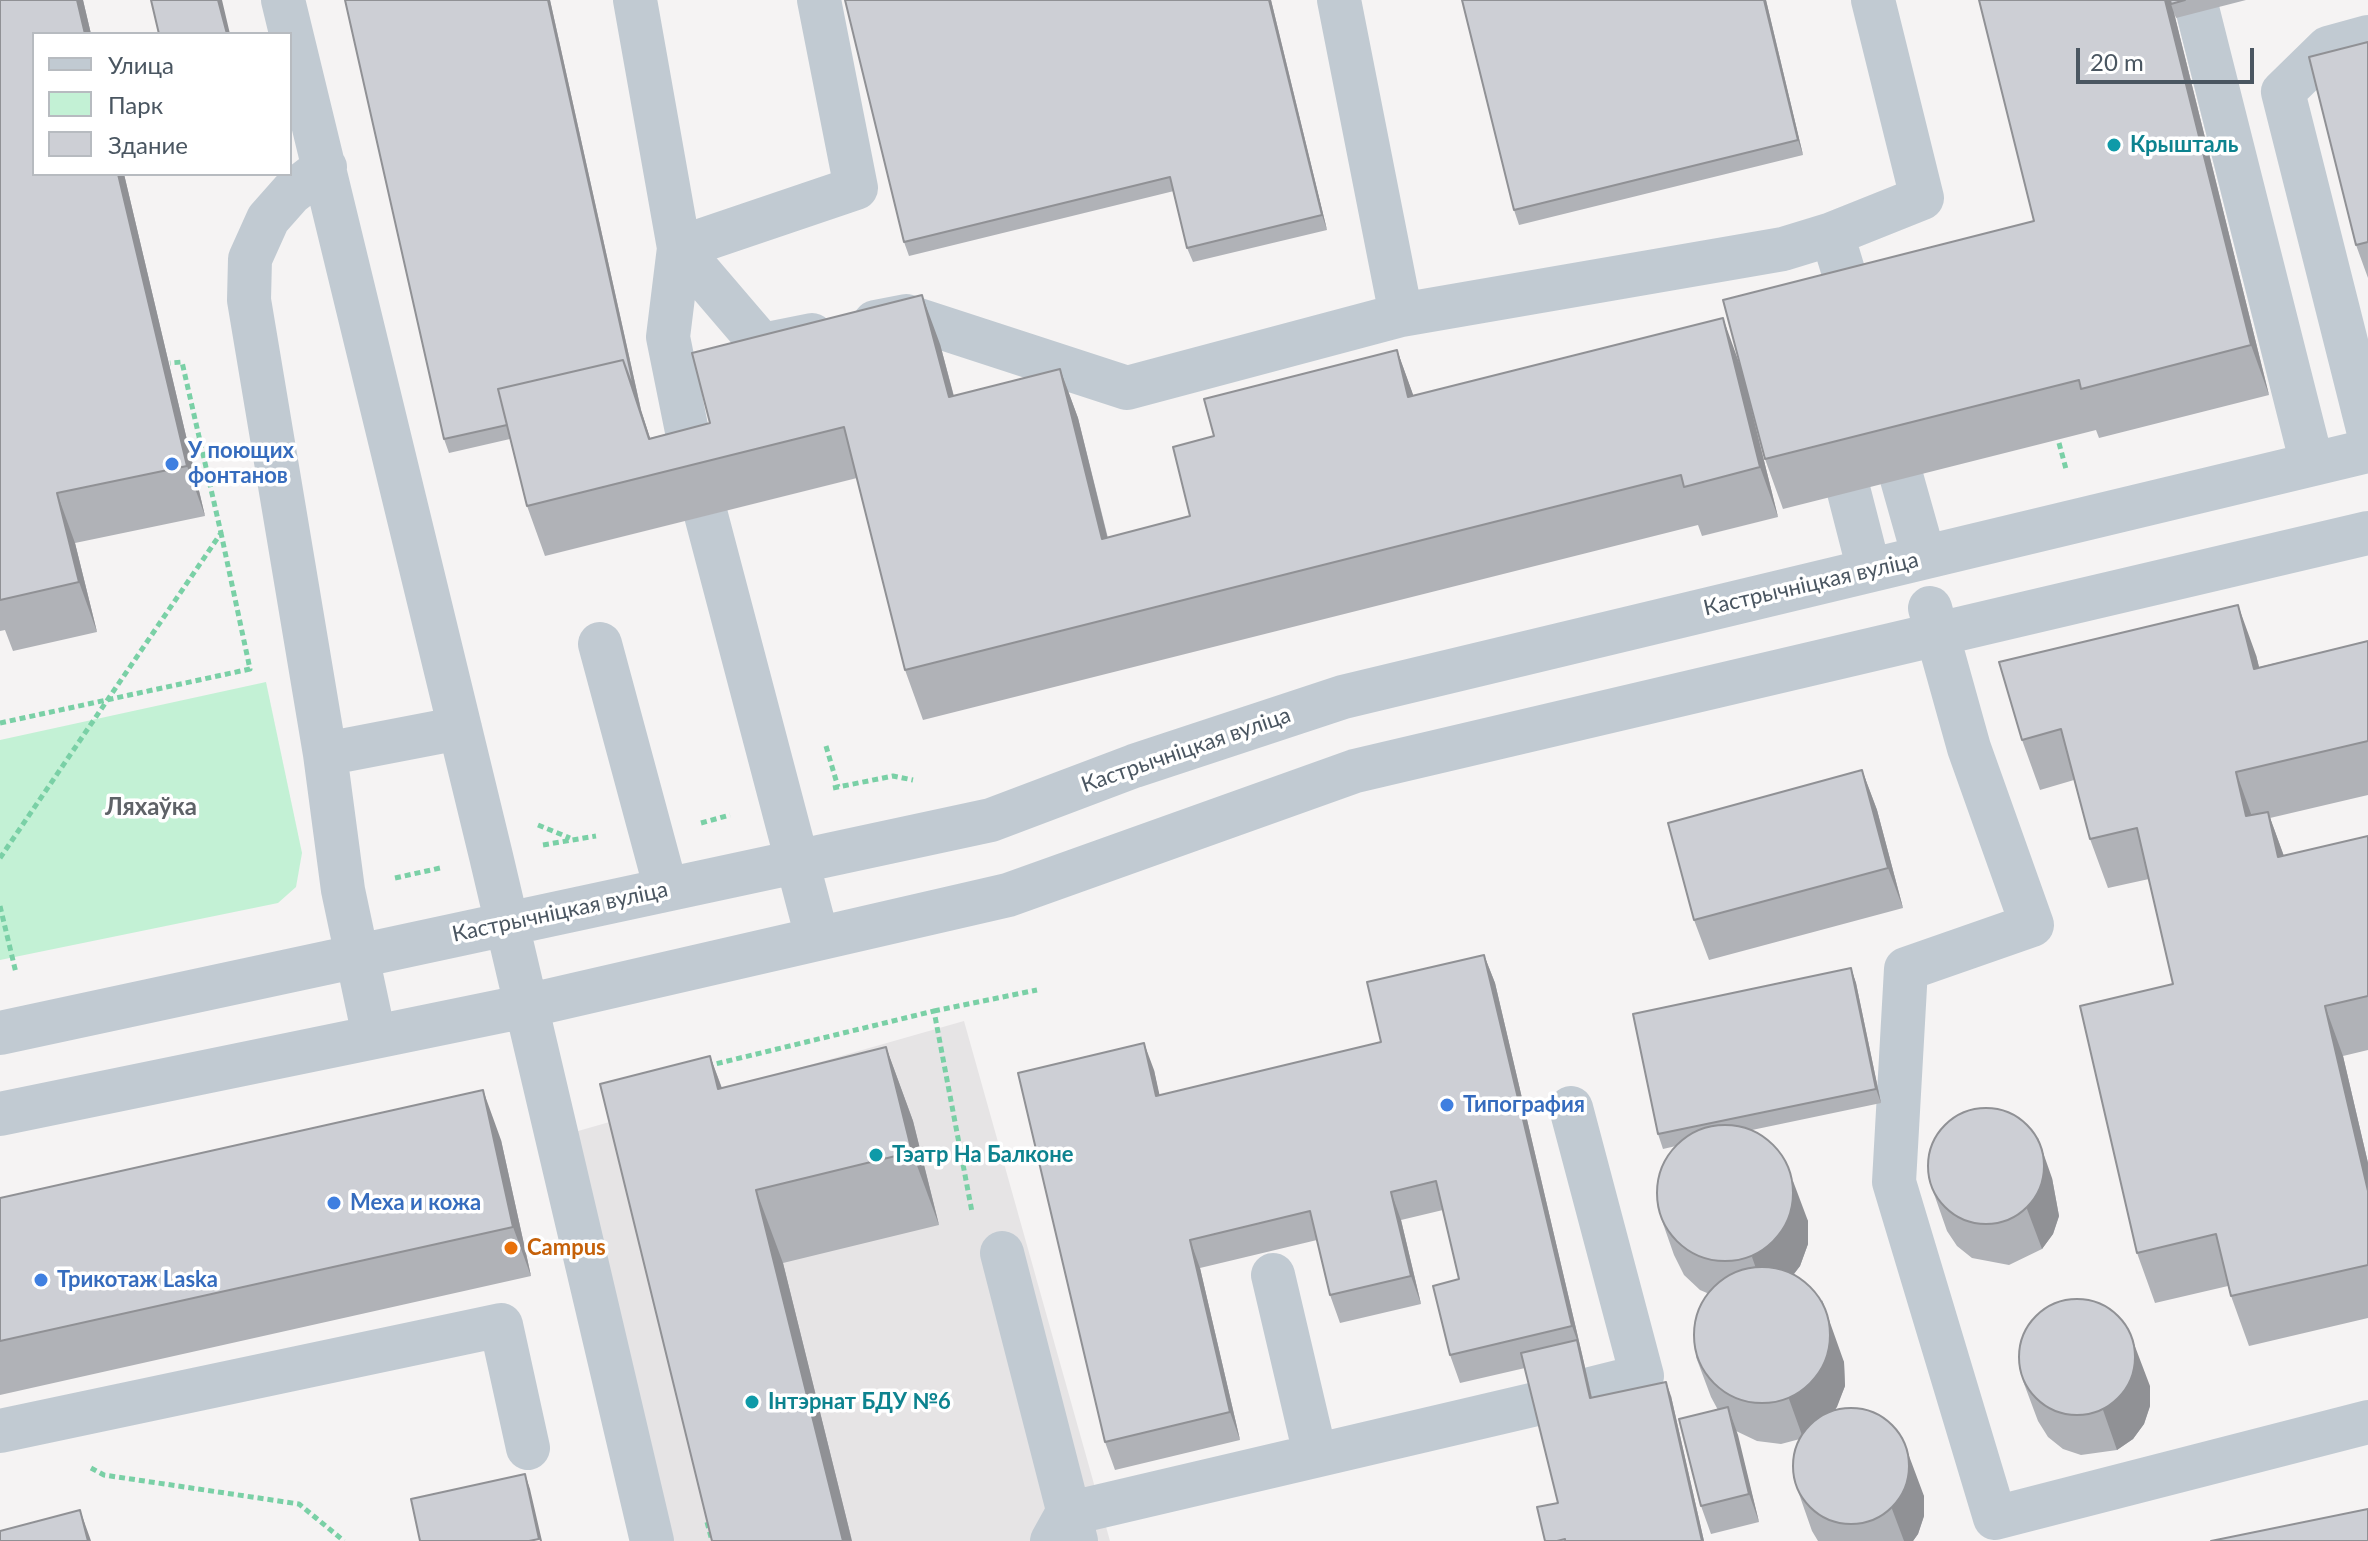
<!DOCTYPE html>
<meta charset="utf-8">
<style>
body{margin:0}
#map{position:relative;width:2368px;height:1541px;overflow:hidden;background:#f5f3f3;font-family:Lato,sans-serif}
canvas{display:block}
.legend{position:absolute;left:32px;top:32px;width:260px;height:144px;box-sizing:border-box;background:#fff;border:2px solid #b7bbc0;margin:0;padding:10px 14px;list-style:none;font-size:24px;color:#4a5661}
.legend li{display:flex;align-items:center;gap:16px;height:40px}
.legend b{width:40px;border:2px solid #b7bbc0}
.scale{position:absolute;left:2076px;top:48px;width:178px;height:36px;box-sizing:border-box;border:4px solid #4a5661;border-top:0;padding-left:10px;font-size:24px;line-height:28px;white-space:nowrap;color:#4a5661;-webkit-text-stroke:6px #fff;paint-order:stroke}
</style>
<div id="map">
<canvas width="2368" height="1541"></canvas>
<ul class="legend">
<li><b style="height:10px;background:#c1cad2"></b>Улица</li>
<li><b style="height:22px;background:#c3f1d5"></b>Парк</li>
<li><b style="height:22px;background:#cdcfd5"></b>Здание</li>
</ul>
<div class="scale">20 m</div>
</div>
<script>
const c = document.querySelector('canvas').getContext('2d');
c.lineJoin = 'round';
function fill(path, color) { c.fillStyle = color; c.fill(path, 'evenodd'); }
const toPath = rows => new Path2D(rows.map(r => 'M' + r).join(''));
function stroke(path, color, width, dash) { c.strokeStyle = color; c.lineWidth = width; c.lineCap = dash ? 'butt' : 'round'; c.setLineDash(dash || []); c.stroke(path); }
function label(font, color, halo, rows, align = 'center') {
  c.font = font + ' Lato,sans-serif'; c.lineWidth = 7; c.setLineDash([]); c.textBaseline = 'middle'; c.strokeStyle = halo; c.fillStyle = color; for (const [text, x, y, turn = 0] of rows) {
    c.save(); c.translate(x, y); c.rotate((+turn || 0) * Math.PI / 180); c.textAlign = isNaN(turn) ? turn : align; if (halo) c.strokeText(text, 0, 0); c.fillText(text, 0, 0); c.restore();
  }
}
fill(toPath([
 [964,1021,1110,1541,651,1541,557,1137]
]), '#e6e4e5');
fill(toPath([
 [266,682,302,853,296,887,278,903,0,960,0,740]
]), '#c3f1d5');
stroke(toPath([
 [2059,443,2066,469],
 [0,723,250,669,221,533],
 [826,746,838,787],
 [833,788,893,776,913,780],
 [701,823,730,815],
 [538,825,570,838],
 [543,845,596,836],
 [0,858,221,533,182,362,170,363],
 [395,878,440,868],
 [0,906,16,973],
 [934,1011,1037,990],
 [707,1066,934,1011,972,1212],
 [91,1468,104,1475,299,1504,344,1541],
 [707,1522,712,1541]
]), '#7ad0a6', 5, [6, 4]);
stroke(toPath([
 [283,0,491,856,652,1541],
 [635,0,679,248,668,337,697,481],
 [2198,12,2312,464],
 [2368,37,2328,48,2283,92,2368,429],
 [325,167,291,193,268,219,250,259,249,300,325,754,343,890,374,1036],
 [1832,234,1922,198,1873,0],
 [679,248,762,345,812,335],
 [679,248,856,188,819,0],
 [1401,315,1783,249,1832,234,1858,320],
 [875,322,906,316,1127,388,1401,315,1339,0],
 [1902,479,1924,557],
 [1849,492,1869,570],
 [706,515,817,937],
 [1930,608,1969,748,2032,925,1906,969,1894,1182,1995,1518,2368,1422],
 [600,644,666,889],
 [325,754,460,728],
 [0,1033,991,820,1134,766,1343,697,2368,451],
 [1571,1108,1642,1376,1590,1389],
 [0,1114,526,1006,1008,895,1355,771,2368,533],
 [1002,1253,1076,1541],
 [1273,1275,1315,1454],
 [0,1431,501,1325,528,1448],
 [1052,1541,1067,1514,1536,1404]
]), '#c1cad2', 44);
fill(toPath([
 [0,0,83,0,91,34,34,174,124,174,205,516,75,543,97,632,13,651,5,630,0,631],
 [345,0,550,0,641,410,650,438,710,423,940,344,954,396,1060,369,1078,418,1108,538,1190,516,1214,436,1397,350,1413,395,1741,368,1778,517,1702,536,1698,525,923,720,905,670,857,478,545,556,527,506,510,439,449,453,444,439],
 [1271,0,1327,230,1193,262,1187,248,1174,191,909,256,904,242],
 [1766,0,1803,155,1519,225,1514,210],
 [1979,0,2246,0,2176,18,2174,13,2269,395,2099,438,2096,430,1783,509,1765,459,2034,221],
 [2368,42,2368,278,2356,245],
 [2368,641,2368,795,2270,818,2284,856,2368,836,2368,1050,2343,1056,2368,1163,2368,1318,2249,1346,2231,1296,2228,1286,2155,1303,2137,1253,2173,984,2149,879,2108,888,2090,839,2074,780,2040,790,2022,740,2256,655,2259,667],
 [1862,770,1877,810,1903,908,1709,960,1694,920],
 [1484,955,1495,983,1592,1397,1671,1396,1704,1541,1545,1541,1558,1503,1525,1368,1460,1383,1450,1355,1459,1279,1443,1210,1401,1220,1421,1304,1340,1323,1330,1295,1317,1240,1200,1268,1240,1440,1115,1470,1105,1442,1154,1070,1159,1095,1381,1042],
 [1851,968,1856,983,1881,1103,1752,1130,1808,1221,1808,1244,1800,1266,1794,1274,1844,1362,1845,1386,1835,1410,1924,1496,1924,1516,1918,1534,1913,1541,1818,1541,1812,1531,1798,1491,1800,1439,1781,1444,1757,1441,1736,1431,1759,1522,1711,1534,1701,1506,1718,1410,1711,1397,1696,1357,1707,1293,1700,1290,1684,1275,1674,1255,1660,1215,1676,1146,1663,1149,1658,1134],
 [886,1047,913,1121,939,1225,783,1263,852,1541,710,1056,722,1088],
 [501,1140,531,1276,0,1395,0,1198],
 [2052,1178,2059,1216,2053,1234,2042,1249,2009,1265,1972,1258,1957,1246,1947,1231,1933,1191],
 [2023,1381,2150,1386,2150,1406,2144,1424,2133,1439,2117,1450,2081,1455,2063,1449,2048,1437,2038,1421]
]), '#b0b2b7');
fill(toPath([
 [77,0,83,0,91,34,85,34],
 [218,0,222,0,230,34,227,34],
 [548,0,550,0,641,410,661,472,649,439,623,360],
 [1269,0,1271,0,1327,230,1322,215],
 [1764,0,1766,0,1803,155,1798,140],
 [2165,0,2171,0,2171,4,2174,13,2269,395,2251,345],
 [118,174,124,174,205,516,187,466],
 [922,295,940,344,967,447,949,397],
 [1723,318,1741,368,1778,517,1760,467],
 [1397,350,1415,400,1408,397],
 [1060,369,1078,418,1120,589,1102,539],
 [57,493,75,543,97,632,79,582],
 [2238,605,2256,655,2272,719,2254,669],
 [1862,770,1877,810,1903,908,1888,868],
 [2236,772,2254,822,2246,816],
 [2268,812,2286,862,2278,857],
 [1484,955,1495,983,1582,1354,1572,1326],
 [1851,968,1856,983,1881,1103,1876,1089],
 [2325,1006,2343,1056,2368,1163,2368,1191],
 [1144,1043,1154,1070,1166,1124,1156,1096],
 [886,1047,913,1121,939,1225,912,1152],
 [710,1056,737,1130,718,1089],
 [483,1090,501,1140,531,1276,513,1227],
 [2038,1138,2052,1178,2059,1216,2053,1234,2042,1249,2027,1209],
 [1793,1181,1808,1221,1808,1244,1800,1266,1786,1284,1766,1297,1752,1257],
 [756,1190,783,1263,852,1541,843,1541],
 [1391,1192,1401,1220,1421,1304,1411,1276],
 [1190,1240,1200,1268,1240,1440,1230,1412],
 [1822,1300,1844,1362,1845,1386,1837,1407,1823,1426,1803,1438,1789,1399],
 [2128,1328,2150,1386,2150,1406,2144,1424,2133,1439,2117,1450,2103,1410],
 [1577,1340,1582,1354,1595,1412,1590,1398],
 [1666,1382,1671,1396,1704,1541,1702,1541],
 [1728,1407,1738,1435,1759,1522,1749,1494],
 [1902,1437,1924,1496,1924,1516,1918,1534,1913,1541,1904,1541,1892,1509],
 [525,1474,530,1489,542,1541,540,1541,539,1539],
 [80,1510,90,1538,91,1541,88,1541]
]), '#909195');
const building = toPath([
 [0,0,77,0,85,34,34,34,34,174,118,174,187,466,57,493,79,582,0,600,0,0],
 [151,0,218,0,227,34,159,34,151,0],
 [345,0,548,0,636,396,623,360,498,389,507,425,444,439,345,0],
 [845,0,1269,0,1322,215,1187,248,1170,177,904,242,845,0],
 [1462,0,1764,0,1798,140,1514,210,1462,0],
 [1979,0,2165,0,2251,345,2081,389,2079,380,1765,459,1723,300,2034,221,1979,0],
 [2170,0,2185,0,2171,4,2170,0],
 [2368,42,2368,242,2356,245,2309,57,2368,42],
 [922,295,949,397,1060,369,1102,539,1190,516,1173,447,1214,436,1204,399,1397,350,1408,397,1723,318,1760,467,1684,487,1681,475,905,670,844,427,527,506,498,389,623,360,649,439,710,423,692,353,922,295],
 [2238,605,2254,669,2368,641,2368,741,2236,772,2246,816,2268,812,2278,857,2368,836,2368,996,2325,1006,2368,1191,2368,1265,2231,1296,2216,1234,2137,1253,2080,1006,2173,984,2137,828,2090,839,2061,729,2022,740,1999,662,2238,605],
 [1862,770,1888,868,1694,920,1668,823,1862,770],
 [1484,955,1572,1326,1450,1355,1433,1286,1459,1279,1436,1181,1391,1192,1411,1276,1330,1295,1310,1211,1190,1240,1230,1412,1105,1442,1018,1073,1144,1043,1156,1096,1381,1042,1367,982,1484,955],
 [1851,968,1876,1089,1658,1134,1633,1014,1851,968],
 [886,1047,912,1152,756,1190,843,1541,712,1541,600,1084,710,1056,718,1089,886,1047],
 [483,1090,513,1227,0,1341,0,1198,483,1090],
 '1928 1166a58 58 0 1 1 116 0a58 58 0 1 1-116 0Z',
 '1657 1193a68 68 0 1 1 136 0a68 68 0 1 1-136 0Z',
 '1694 1335a68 68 0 1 1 136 0a68 68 0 1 1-136 0Z',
 '2019 1357a58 58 0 1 1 116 0a58 58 0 1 1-116 0Z',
 [1577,1340,1590,1398,1666,1382,1702,1541,1565,1541,1565,1539,1557,1541,1545,1541,1537,1507,1558,1503,1521,1353,1577,1340],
 [1728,1407,1749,1494,1701,1506,1679,1419,1728,1407],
 '1793 1466a58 58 0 1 1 116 0a58 58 0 1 1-116 0Z',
 [525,1474,539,1539,529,1541,420,1541,411,1499,525,1474],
 [2368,1509,2368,1541,2211,1541,2368,1509],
 [80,1510,88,1541,0,1541,0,1531,80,1510]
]);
fill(building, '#cdcfd5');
stroke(building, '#909195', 2);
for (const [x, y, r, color] of [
 [2114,145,8,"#0f9aa8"],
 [172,464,8,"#3f7fe0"],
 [1447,1105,8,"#3f7fe0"],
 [876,1155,8,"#0f9aa8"],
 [334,1203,8,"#3f7fe0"],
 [511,1248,8,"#e8710a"],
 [41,1280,8,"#3f7fe0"],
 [752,1402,8,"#0f9aa8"]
]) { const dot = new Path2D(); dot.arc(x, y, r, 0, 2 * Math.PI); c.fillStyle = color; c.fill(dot); stroke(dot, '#fff', 3); }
label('bold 22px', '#0d838f', '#fff', [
 ["Крышталь",2130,145],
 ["Тэатр На Балконе",892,1155],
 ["Інтэрнат БДУ №6",768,1402]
], 'left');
label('bold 22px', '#366cbe', '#fff', [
 ["У поющих",188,451],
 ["фонтанов",188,476],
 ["Типография",1463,1105],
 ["Меха и кожа",350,1203],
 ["Трикотаж Laska",57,1280]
], 'left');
label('22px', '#4a5661', '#fff', [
 ["Кастрычніцкая вуліца",1811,584,-13],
 ["Кастрычніцкая вуліца",1186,750,-19],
 ["Кастрычніцкая вуліца",560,912,-12]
]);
label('bold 22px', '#c56008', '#fff', [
 ["Campus",527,1248]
], 'left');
label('bold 24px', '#5f6368', '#fff', [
 ["Ляхаўка",151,807]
]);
</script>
